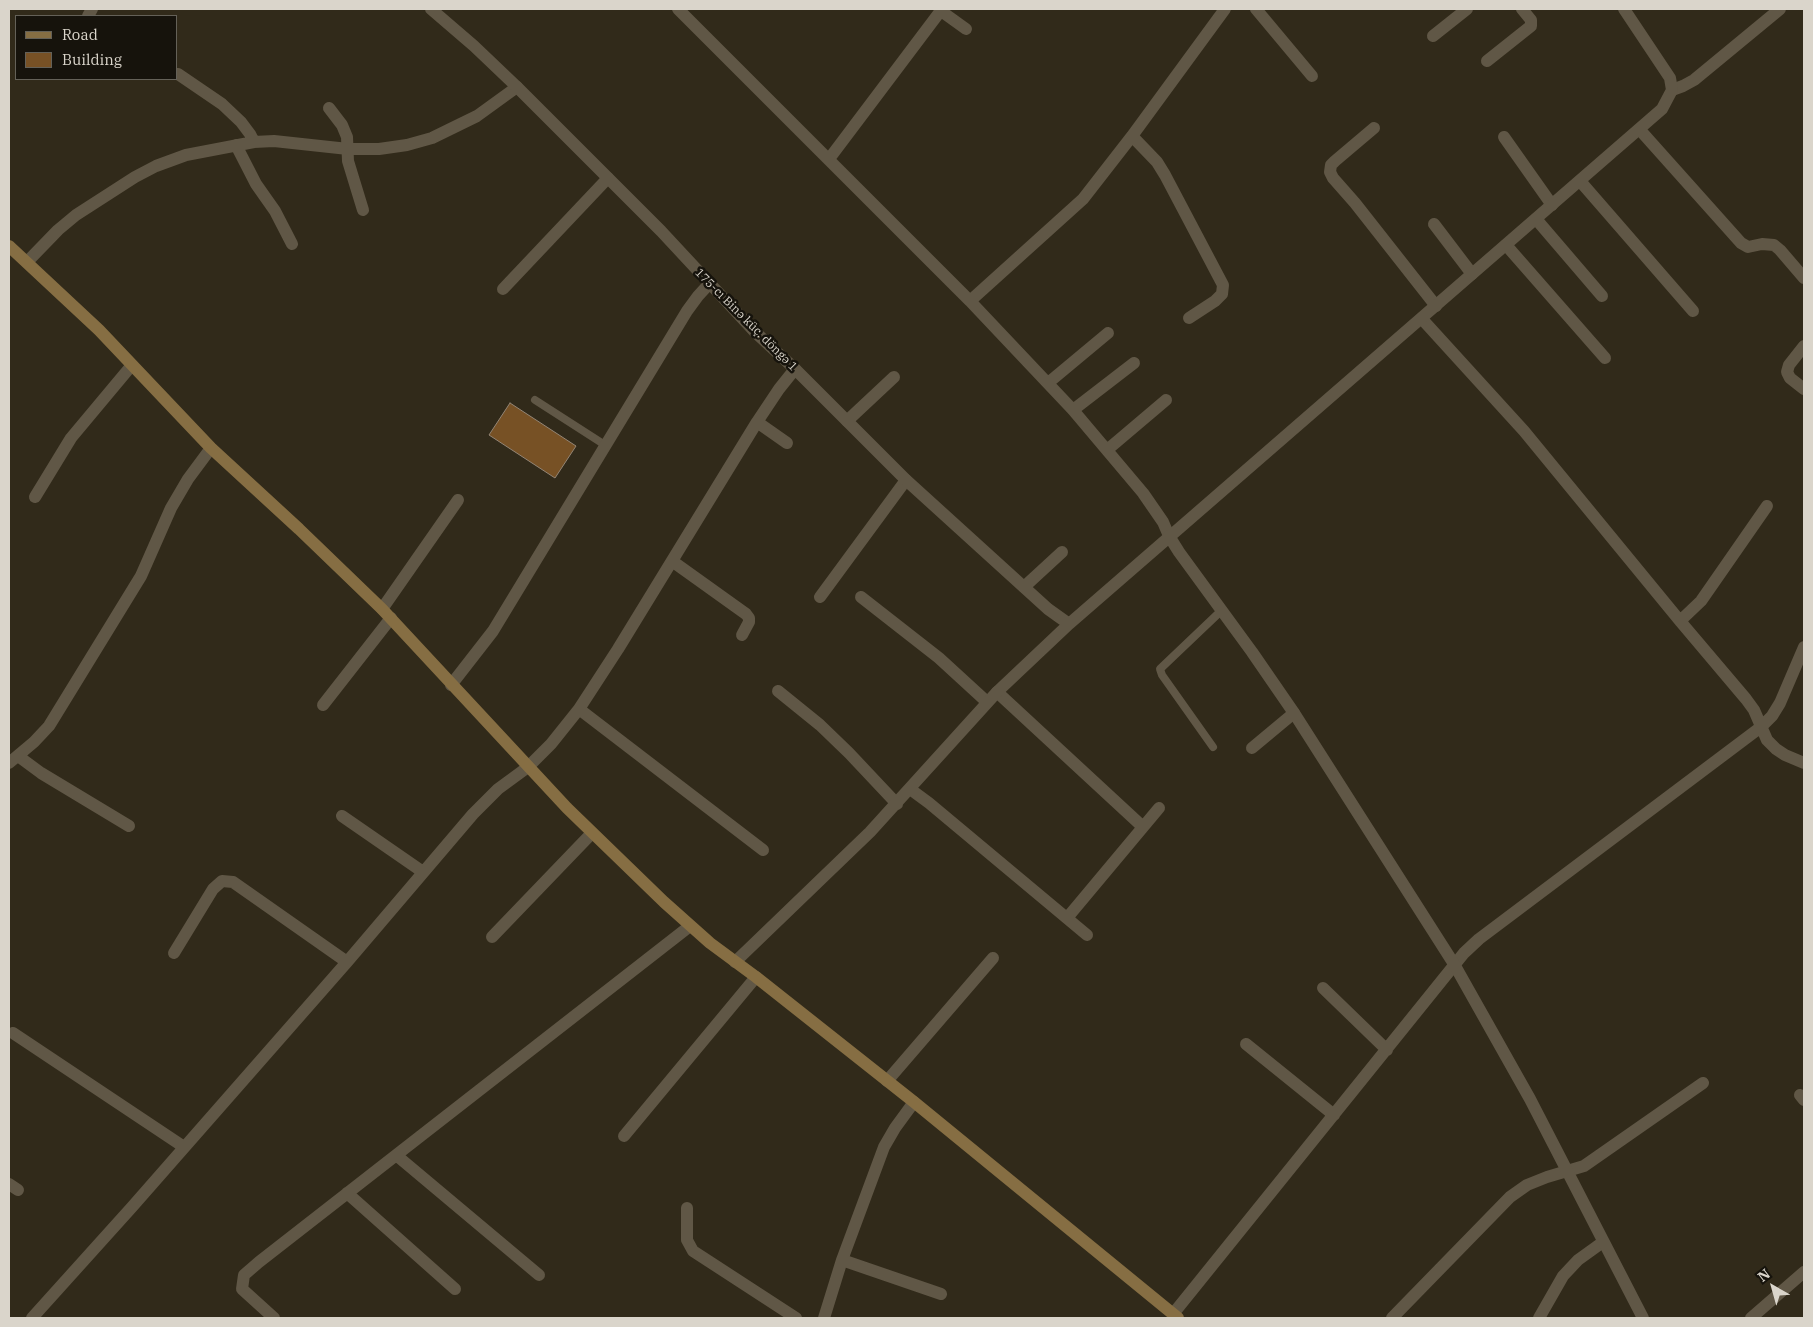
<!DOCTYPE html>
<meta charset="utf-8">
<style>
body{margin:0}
#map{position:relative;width:1813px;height:1327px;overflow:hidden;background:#312a1a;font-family:"IBM Plex Serif",serif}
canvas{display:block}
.frame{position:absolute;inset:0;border:10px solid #dad5cb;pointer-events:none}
.legend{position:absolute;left:15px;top:15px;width:162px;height:65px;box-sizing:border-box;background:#16130c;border:1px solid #646158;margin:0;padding:6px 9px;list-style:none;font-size:15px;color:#dad5cb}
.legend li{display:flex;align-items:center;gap:10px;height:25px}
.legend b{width:25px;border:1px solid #646158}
.north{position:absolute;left:1748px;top:1262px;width:50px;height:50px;-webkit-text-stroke:4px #16130c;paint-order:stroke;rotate:322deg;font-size:14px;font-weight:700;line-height:20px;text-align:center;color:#dad5cb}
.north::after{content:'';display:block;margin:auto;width:18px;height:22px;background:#dad5cb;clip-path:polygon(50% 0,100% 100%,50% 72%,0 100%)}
</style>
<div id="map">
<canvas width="1813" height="1327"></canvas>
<div class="frame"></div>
<ul class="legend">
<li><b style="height:6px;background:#866e43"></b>Road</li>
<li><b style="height:14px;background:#775125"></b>Building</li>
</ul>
<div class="north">N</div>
</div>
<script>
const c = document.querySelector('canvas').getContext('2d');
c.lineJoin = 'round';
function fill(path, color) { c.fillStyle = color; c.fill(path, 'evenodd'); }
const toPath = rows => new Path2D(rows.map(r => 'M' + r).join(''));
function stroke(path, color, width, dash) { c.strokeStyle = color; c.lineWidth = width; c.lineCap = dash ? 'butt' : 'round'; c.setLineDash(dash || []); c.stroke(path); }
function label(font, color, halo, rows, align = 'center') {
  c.font = font + ' "IBM Plex Serif",serif'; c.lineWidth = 5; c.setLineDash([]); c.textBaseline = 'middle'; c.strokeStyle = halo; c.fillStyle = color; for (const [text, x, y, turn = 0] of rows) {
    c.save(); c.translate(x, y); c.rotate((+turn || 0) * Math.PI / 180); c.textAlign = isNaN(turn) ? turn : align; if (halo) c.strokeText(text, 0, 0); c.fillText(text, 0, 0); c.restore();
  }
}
const building = toPath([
 [510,403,576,446,555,478,489,435,510,403]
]);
fill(building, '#775125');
stroke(building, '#938575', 1);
stroke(toPath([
 [535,400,605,445],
 [1213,747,1162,675,1160,669,1222,610]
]), '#605746', 8);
stroke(toPath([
 [678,9,970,301,1073,410,1143,493,1163,522,1169,536],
 [1256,9,1312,76],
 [941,11,966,29],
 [88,16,92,9],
 [1433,36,1467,9],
 [1487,61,1531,26,1531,20,1522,9],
 [178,74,222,104,241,122,250,134,254,142],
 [1672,90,1683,86,1694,80,1780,9],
 [329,108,342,125,347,137,348,161,363,210],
 [1374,128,1335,161,1331,165,1330,172,1333,178,1355,203,1436,306],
 [1640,130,1741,243,1748,247,1762,244,1774,245,1780,250,1804,278],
 [1132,136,1157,162,1165,175,1223,285,1222,294,1215,301,1189,318],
 [1504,137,1552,205],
 [236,145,256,184,275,211,292,244],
 [829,159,942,9],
 [1580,181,1693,311],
 [1536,219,1602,296],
 [1434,224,1472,274],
 [1506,245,1605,358],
 [27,262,58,230,76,215,135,177,156,166,186,155,254,142,274,141,348,149,379,149,407,145,432,138,477,116,517,87],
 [503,289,608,178],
 [970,301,1083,199,1132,136,1225,9],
 [1422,319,1524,431,1680,621,1746,699,1754,710,1767,740,1776,749,1785,755,1804,763],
 [1804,346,1789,365,1787,372,1790,378,1804,389],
 [1048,383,1108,333],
 [1073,410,1134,363],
 [847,421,894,377],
 [757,422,787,443],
 [1107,450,1166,400],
 [35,497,71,438,132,365],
 [672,561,746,614,749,618,749,622,742,635],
 [1024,587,1062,552],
 [820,597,906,480],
 [861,597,939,658,987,702],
 [382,609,458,500],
 [1680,621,1701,601,1767,506],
 [451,685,493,631,687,311,698,296,709,284],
 [778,691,820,725,849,753,897,804],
 [997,692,1143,827],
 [323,705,391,618],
 [579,709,763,850],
 [1252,748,1294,713],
 [18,756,41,773,129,826],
 [9,763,34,742,49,726,141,576,171,508,188,479,211,448],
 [910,789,929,803,1087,935],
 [342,816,423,872],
 [1067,918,1159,808],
 [492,937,592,833],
 [174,953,213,889,222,881,233,882,347,962],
 [1323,988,1387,1050],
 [13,1033,184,1147],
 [1246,1044,1334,1115],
 [887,1081,993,958],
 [1800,1095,1804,1100],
 [624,1136,756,977],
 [396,1155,539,1275],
 [9,1184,18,1190],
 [347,1193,455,1289],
 [687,1208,687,1240,693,1251,796,1318],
 [842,1260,941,1294],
 [1173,1314,1464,953,1479,939,1761,727,1772,716,1780,703,1804,647],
 [32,1318,132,1207,347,962,473,814,498,789,528,767,551,744,579,709,618,649,757,422,779,389,795,369],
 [274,1318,242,1289,244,1275,259,1262,690,926],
 [824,1318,842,1260,884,1147,895,1128,914,1102],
 [1392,1318,1510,1197,1527,1185,1547,1177,1584,1166,1703,1083],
 [1539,1318,1563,1276,1578,1260,1603,1242],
 [1751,1318,1804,1272]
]), '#605746', 12);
stroke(toPath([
 [431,9,474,46,517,87,661,231,754,331,795,369,906,480,1048,609,1069,624],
 [1169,536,1179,552,1252,652,1294,713,1454,964,1530,1099,1643,1318],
 [735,962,870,832,997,692,1069,624,1662,109,1672,90,1670,78,1624,9]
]), '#605746', 12);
stroke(toPath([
 [9,246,99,330,211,448,299,529,382,609,567,808,664,902,710,943,756,977,914,1102,1178,1318]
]), '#866e43', 12);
label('12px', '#dad5cb', '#16130c', [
 ["175-cı Binə küç. döngə 1",746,320,45]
]);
</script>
